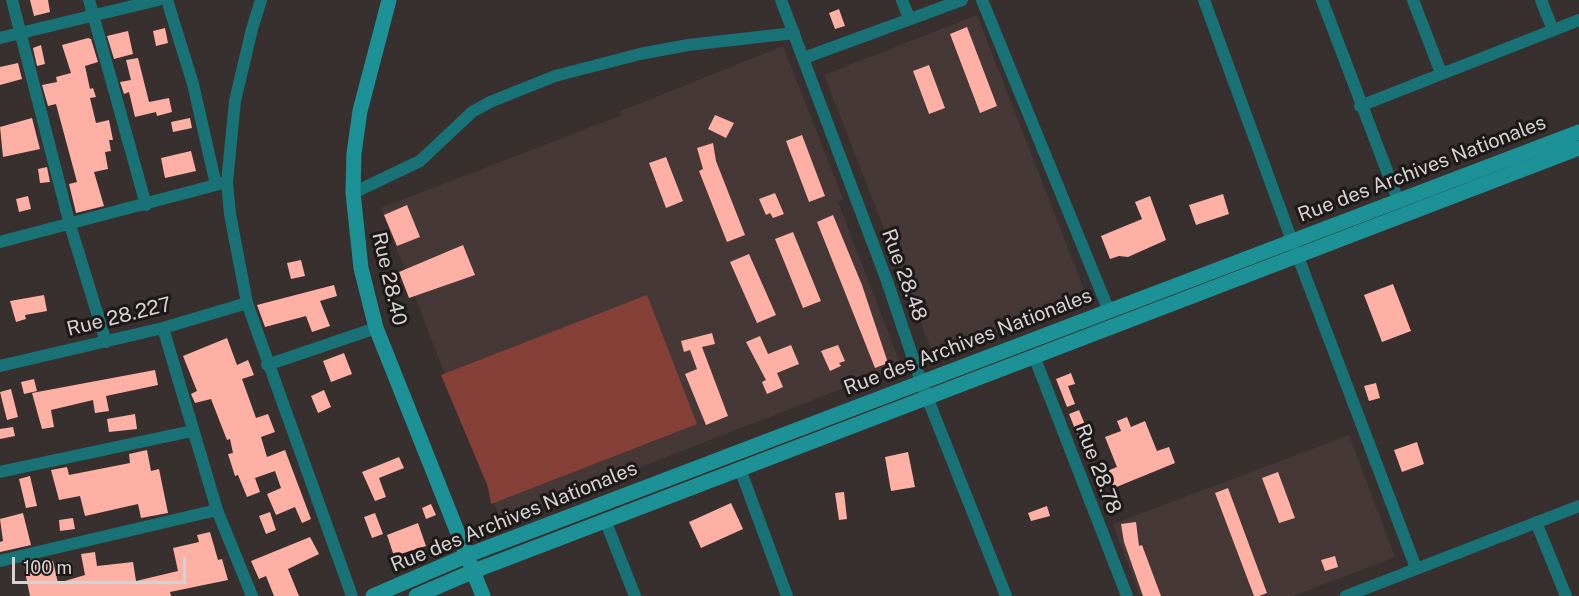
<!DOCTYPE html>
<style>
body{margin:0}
#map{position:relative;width:1579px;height:596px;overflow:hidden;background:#37302f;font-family:"Public Sans",sans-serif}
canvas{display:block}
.scale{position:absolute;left:12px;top:557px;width:174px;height:27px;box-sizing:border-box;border:3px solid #d7d2d2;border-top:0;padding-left:8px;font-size:18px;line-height:21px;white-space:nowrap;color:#d7d2d2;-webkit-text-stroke:4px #1c1918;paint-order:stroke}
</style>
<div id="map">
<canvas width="1579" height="596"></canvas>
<div class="scale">100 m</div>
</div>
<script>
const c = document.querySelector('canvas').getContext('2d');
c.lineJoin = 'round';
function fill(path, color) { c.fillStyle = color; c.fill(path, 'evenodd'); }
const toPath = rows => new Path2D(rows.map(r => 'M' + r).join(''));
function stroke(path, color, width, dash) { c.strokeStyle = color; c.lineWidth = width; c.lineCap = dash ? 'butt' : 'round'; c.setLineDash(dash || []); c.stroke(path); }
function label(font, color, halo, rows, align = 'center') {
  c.font = font + ' "Public Sans",sans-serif'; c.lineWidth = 6; c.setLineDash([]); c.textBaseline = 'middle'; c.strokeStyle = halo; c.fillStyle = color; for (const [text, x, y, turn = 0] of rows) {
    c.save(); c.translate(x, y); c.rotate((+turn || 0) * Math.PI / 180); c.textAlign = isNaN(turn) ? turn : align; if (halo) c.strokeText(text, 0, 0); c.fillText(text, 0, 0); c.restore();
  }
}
fill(toPath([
 [977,15,1087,297,934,357,824,75],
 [783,46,843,199,838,202,901,366,501,521,381,208,622,115,621,111],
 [1349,435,1395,557,1293,596,1140,596,1113,524]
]), '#463836');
fill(toPath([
 [647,295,697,424,491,504,488,487,441,375]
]), '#854138');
fill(toPath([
 [30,0,48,0,50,12,34,16],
 [839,9,845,26,835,29,829,13],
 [967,27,997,106,980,113,950,34],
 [165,28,168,43,156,46,153,31],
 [128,31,133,54,114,59,107,36],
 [88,38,91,39,98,62,85,66,90,89,93,88,96,97,90,98,96,123,109,120,113,140,109,140,111,151,105,152,108,169,94,172,104,206,76,213,69,184,77,182,56,104,48,106,42,85,57,82,56,77,71,73,62,45],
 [41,45,45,64,37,66,33,48],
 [138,58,149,102,169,98,172,112,157,116,156,112,135,117,129,92,124,94,120,82,131,80,126,60],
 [18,63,22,79,0,85,0,67],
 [929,65,945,108,929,114,913,71],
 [715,115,734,123,726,138,708,129],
 [32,118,40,149,3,157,0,127],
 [190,118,192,128,173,132,171,122],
 [802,135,825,196,809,202,786,141],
 [713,143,716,161,745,235,727,242,699,171,703,169,697,148],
 [191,151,196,171,165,178,161,158],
 [666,157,683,201,666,208,649,163],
 [47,167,50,182,40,183,38,169],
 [775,193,784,214,773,218,770,213,766,215,759,199],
 [1223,194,1229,214,1196,225,1189,205],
 [28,196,31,209,19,212,16,199],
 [1150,196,1166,240,1128,257,1119,256,1110,259,1101,236,1142,219,1135,202],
 [407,205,420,237,397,246,384,215],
 [833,215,862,285,888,363,875,368,817,222],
 [793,232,821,301,803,308,775,239],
 [463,245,475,275,409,298,399,272],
 [749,254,776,315,757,323,730,262],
 [301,260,305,276,291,279,287,263],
 [1393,284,1411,331,1382,342,1364,295],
 [334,285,337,296,320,301,330,326,312,332,306,316,265,327,257,305],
 [44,295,47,311,25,315,26,319,16,322,10,301],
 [712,333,715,344,702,347,728,416,706,425,685,374,697,369,690,350,684,352,681,341],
 [760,336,768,354,791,345,799,364,777,373,783,387,767,394,762,382,766,380,746,342],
 [227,338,237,365,248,360,254,375,242,379,256,418,268,414,275,432,261,437,267,457,285,450,311,519,302,523,295,507,276,515,267,494,281,488,275,471,255,478,260,492,247,497,238,475,235,476,228,454,233,453,230,439,227,440,211,399,195,403,191,394,197,391,183,356],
 [838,345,845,361,839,363,841,366,830,371,821,351],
 [344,353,352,374,331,382,323,361],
 [155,370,158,385,106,396,109,411,95,413,93,400,51,410,54,427,42,429,32,393],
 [1071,373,1075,384,1068,386,1075,404,1067,407,1056,379],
 [34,379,37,391,24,394,21,382],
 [1376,383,1380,398,1369,401,1364,386],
 [11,389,18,417,7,420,0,392],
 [324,390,331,407,318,413,311,396],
 [1079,410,1095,449,1085,454,1069,414],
 [135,414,137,429,109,432,107,419],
 [1127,417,1131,427,1145,421,1157,451,1169,447,1175,463,1114,488,1107,471,1117,467,1105,437,1121,431,1117,421],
 [13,427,15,436,0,439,0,429],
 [1417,442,1424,464,1402,472,1394,450],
 [147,450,151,471,159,469,168,513,141,518,138,504,85,516,80,496,59,500,51,470,67,467,69,475,130,463,129,454],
 [908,452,915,487,891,491,885,457],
 [399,457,404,468,379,478,386,497,375,501,362,472],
 [1278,472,1295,518,1279,523,1262,478],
 [30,476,37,506,26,508,19,479],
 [1228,488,1267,593,1259,596,1254,596,1215,493],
 [844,492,847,519,839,520,835,493],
 [731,503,743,529,701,548,689,522],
 [431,504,436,515,426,519,422,508],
 [1047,506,1050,516,1031,521,1028,513],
 [270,512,276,530,266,534,259,516],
 [23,513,31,545,0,552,0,542,3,541,0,519],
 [375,513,383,534,372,538,364,517],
 [73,518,75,529,60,531,59,520],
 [1136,522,1139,546,1142,545,1161,596,1143,596,1124,542,1121,524],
 [418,523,426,546,394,556,387,535],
 [210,532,218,560,222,559,228,580,170,592,171,596,30,596,24,567,53,561,58,583,85,575,81,554,95,552,97,566,133,562,136,581,178,571,173,548,199,542,197,535],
 [310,537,319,554,288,569,299,596,274,596,266,576,259,579,251,561],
 [1335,556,1338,567,1325,571,1321,560]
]), '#feb0a4');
stroke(toPath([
 [12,0,70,225,106,342],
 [89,0,146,205],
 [167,0,193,84,216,185],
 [261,0,252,29,235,101,227,182,230,214,247,303,352,596],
 [781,0,887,281,921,382,1006,596],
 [902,0,909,18],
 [982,0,1109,311],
 [1204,0,1292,241,1416,568],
 [1322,0,1398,200],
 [1413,0,1441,73],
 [1541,0,1553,30],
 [0,38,158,0],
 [804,58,962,0],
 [1360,106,1579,20],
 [353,193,420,161,472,112,490,102,555,76,640,54,688,45,794,33],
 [0,242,227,182],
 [163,328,217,510,252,596],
 [1034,356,1127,596],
 [267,365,376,328],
 [0,366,163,328,247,303],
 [740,469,787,596],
 [0,472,192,431],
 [605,520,635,596],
 [1536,522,1566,596],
 [0,561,217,510],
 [1346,596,1579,506]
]), '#187276', 12);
stroke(toPath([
 [389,0,360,111,354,153,353,193,361,268,376,328,483,596],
 [373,596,468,555,1579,132],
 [416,596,474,571,1579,148]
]), '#1d9296', 15);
label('20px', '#d7d2d2', '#1c1918', [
 ["Rue des Archives Nationales",1422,169,-21],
 ["Rue 28.48",904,275,70],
 ["Rue 28.40",389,279,77],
 ["Rue 28.227",119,317,-14],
 ["Rue des Archives Nationales",968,342,-21],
 ["Rue 28.78",1098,469,69],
 ["Rue des Archives Nationales",514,517,-22]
]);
</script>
